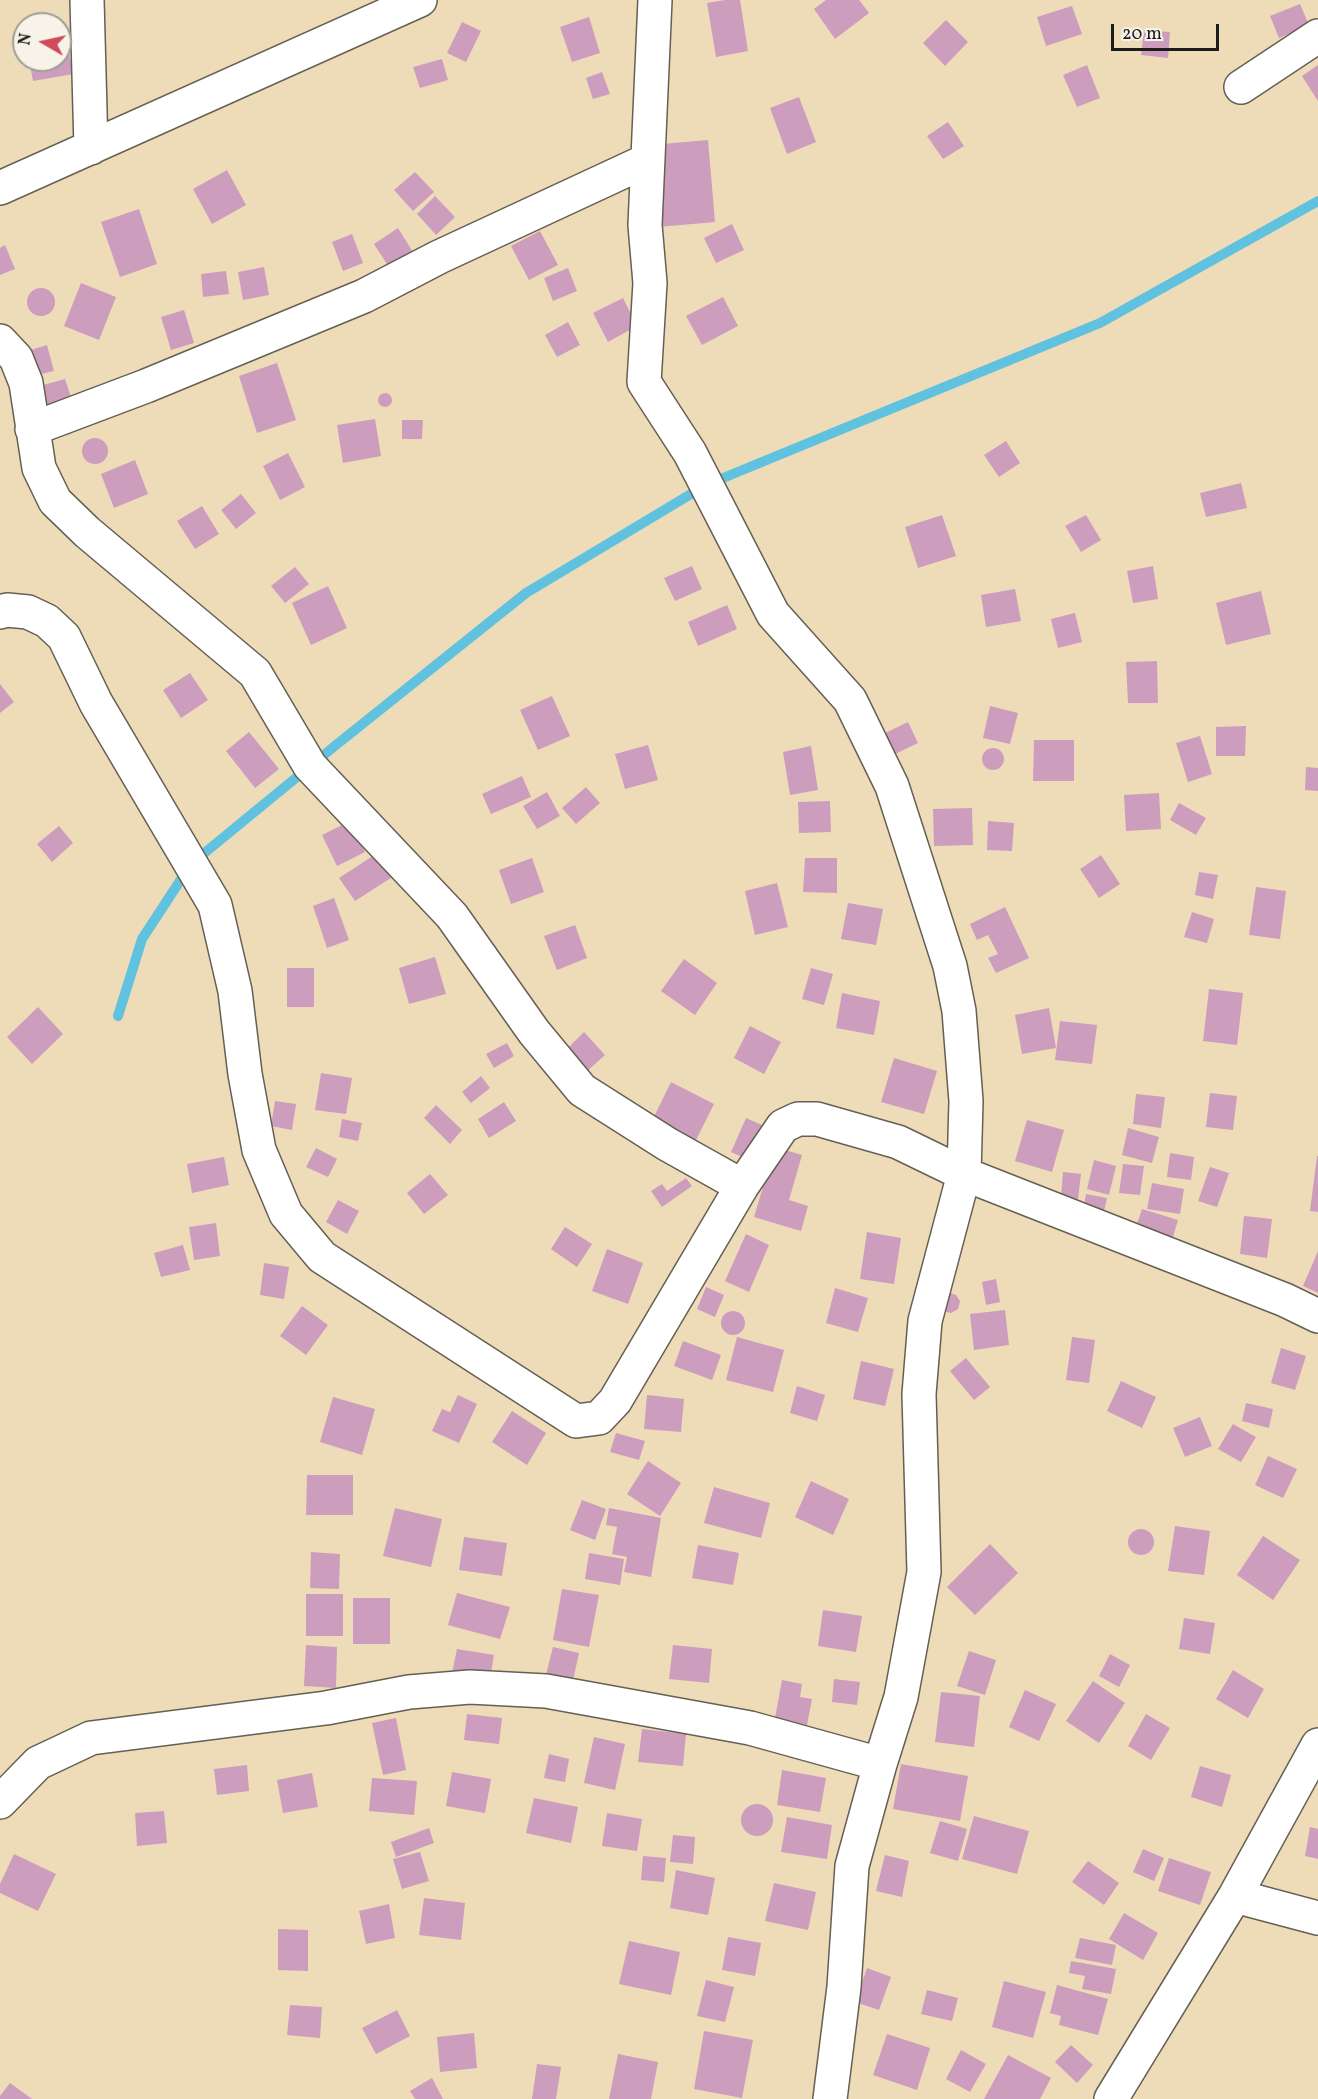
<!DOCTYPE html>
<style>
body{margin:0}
#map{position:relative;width:1318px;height:2099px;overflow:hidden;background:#eedcb9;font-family:Vollkorn,serif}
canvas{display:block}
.north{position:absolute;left:12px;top:12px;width:60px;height:60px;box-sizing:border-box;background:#f7f3e8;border:2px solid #9f9d96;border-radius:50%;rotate:279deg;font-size:16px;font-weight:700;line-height:24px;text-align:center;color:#1c1c1c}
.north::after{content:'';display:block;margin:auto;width:21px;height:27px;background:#d1495b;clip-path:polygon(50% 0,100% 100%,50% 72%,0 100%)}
.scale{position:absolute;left:1111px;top:24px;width:108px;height:27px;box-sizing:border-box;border:3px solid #1c1c1c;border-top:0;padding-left:8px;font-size:18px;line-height:21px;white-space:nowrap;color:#1c1c1c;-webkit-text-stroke:4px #f7f3e8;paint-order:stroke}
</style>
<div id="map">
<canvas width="1318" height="2099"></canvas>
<div class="north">N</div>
<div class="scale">20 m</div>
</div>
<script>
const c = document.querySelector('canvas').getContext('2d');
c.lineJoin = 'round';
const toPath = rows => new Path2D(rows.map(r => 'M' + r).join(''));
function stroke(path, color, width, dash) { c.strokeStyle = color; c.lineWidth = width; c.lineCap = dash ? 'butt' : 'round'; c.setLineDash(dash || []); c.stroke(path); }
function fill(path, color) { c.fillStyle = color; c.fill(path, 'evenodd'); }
stroke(toPath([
 [118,1016,142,939,191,864,336,745,526,593,706,485,1100,323,1318,201]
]), '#61c2df', 10);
fill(toPath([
 [725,0,740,0,748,51,716,57,707,3],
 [826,0,859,0,869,13,835,39,814,9],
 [1300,4,1309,25,1279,38,1270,16],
 [1072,6,1082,34,1046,46,1037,17],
 [589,17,600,53,572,62,560,27],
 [946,20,968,42,945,66,923,43],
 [462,22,481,31,466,62,447,53],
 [1144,30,1170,32,1168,58,1141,55],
 [66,35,73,74,33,81,29,60,60,60,60,36],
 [442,59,448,80,420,88,413,67],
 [1087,65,1100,98,1077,107,1063,75],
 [1318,65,1318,101,1302,76],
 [602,72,610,94,593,99,586,78],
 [799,97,816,142,787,154,770,108],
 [948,122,964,146,943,159,927,136],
 [708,140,715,222,658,227,650,145],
 [227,170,246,205,212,224,193,189],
 [415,172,434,192,413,211,394,190],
 [435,196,455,217,436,235,417,214],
 [139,209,157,264,120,277,101,222],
 [732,224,744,250,716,263,704,238],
 [398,228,419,262,396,278,374,244],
 [540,231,558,265,529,280,511,246],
 [352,234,363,263,343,271,332,242],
 [5,245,15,269,0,275,0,248],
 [264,267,269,295,243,300,238,272],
 [568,268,577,291,553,301,544,278],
 [226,271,229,294,203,297,201,274],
 [81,283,116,297,99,340,64,326],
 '27 302a14 14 0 1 1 28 0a14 14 0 1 1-28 0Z',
 [723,297,738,326,702,345,686,316],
 [623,298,637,326,608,342,593,313],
 [184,310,194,343,171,350,161,317],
 [568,322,580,345,557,357,545,335],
 [47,345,54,371,33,376,27,351],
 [277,363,296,420,257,433,239,376],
 [65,379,74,406,44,415,36,387],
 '378 400a7 7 0 1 1 14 0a7 7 0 1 1-14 0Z',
 [375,419,381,456,343,463,337,425],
 [402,420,423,420,422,439,402,439],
 '82 451a13 13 0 1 1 26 0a13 13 0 1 1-26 0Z',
 [1006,441,1020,463,999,477,984,455],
 [288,453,305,487,280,500,263,466],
 [135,460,148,494,114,508,101,474],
 [1241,483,1247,508,1206,517,1200,493],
 [241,494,256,513,236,529,221,510],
 [202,506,219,534,195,549,177,521],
 [942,515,956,556,918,568,905,527],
 [1086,515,1101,540,1081,552,1065,526],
 [692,566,702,589,675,601,664,578],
 [1153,566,1158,599,1133,603,1127,571],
 [295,567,309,584,285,603,271,586],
 [328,586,347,628,311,645,292,603],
 [1015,589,1021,621,986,627,981,595],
 [1261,591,1271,634,1226,645,1216,603],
 [727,605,737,629,698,646,688,622],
 [1075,613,1082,642,1058,648,1051,619],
 [1157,661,1158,703,1128,703,1126,662],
 [190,673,208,700,181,718,163,690],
 [0,684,14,702,0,713],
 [552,696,570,736,538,750,520,710],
 [990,706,1018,713,1010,744,983,738],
 [908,722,918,743,889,757,879,736],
 [1246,726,1245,756,1216,756,1216,727],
 [249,732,279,769,255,788,226,751],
 [1200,736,1212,774,1188,782,1176,743],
 [1034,740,1074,740,1074,781,1033,781],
 [648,745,658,780,625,789,615,754],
 [811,746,818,790,790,795,783,752],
 '982 759a11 11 0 1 1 22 0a11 11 0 1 1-22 0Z',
 [1306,767,1318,768,1318,791,1305,790],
 [522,776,531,797,491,814,482,794],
 [586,787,600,803,576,824,562,808],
 [547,792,560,816,537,829,523,806],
 [1159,793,1161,829,1126,831,1124,795],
 [830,801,831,832,799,833,798,802],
 [1179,803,1206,818,1196,835,1170,820],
 [972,808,973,845,934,846,933,809],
 [350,821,365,852,337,866,322,835],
 [988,821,1014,823,1012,851,987,850],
 [59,826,73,843,52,862,37,844],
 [379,852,394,876,355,901,339,878],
 [1101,855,1120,884,1099,898,1080,869],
 [532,858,544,892,511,904,499,870],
 [805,858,837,858,837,893,803,892],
 [1199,872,1218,875,1213,899,1195,895],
 [777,883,788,927,755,935,745,891],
 [1256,887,1286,891,1280,939,1249,935],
 [334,898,349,940,327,948,313,906],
 [848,903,883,909,876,945,841,939],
 [1005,907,1029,958,996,973,988,958,998,954,988,935,977,940,970,924],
 [1192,912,1214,919,1207,943,1184,937],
 [575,925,587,958,557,970,544,936],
 [435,957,446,994,409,1004,399,968],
 [684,959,717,983,695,1015,661,991],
 [287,968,314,968,314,1007,287,1007],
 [811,968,833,974,824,1005,802,999],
 [1209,989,1243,993,1237,1045,1203,1041],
 [842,993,880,1001,874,1035,836,1028],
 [38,1007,63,1034,32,1064,7,1037],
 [1049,1008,1056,1048,1022,1054,1015,1015],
 [1060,1021,1097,1025,1092,1064,1055,1060],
 [750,1026,781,1042,764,1074,734,1058],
 [584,1032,605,1055,585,1073,565,1051],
 [507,1043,514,1056,494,1068,486,1054],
 [894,1058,937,1071,924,1114,881,1102],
 [321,1073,352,1078,346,1114,315,1110],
 [481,1076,490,1088,471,1103,462,1092],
 [671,1082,714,1104,695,1142,652,1121],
 [1210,1093,1237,1096,1233,1130,1206,1127],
 [1136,1094,1165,1097,1161,1128,1133,1124],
 [275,1101,296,1104,292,1130,271,1126],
 [504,1102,516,1121,489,1138,478,1119],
 [436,1105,462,1130,450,1144,424,1118],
 [746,1118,762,1125,747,1159,731,1152],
 [342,1119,362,1123,358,1141,339,1137],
 [1027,1120,1064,1130,1052,1172,1015,1161],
 [1128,1128,1159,1137,1152,1163,1122,1155],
 [775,1147,802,1155,789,1200,808,1206,801,1231,754,1217],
 [316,1148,337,1159,328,1177,306,1167],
 [1170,1153,1194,1157,1191,1180,1167,1177],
 [1317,1156,1318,1156,1318,1212,1310,1211],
 [224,1157,229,1185,192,1193,187,1164],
 [1094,1160,1116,1166,1109,1195,1087,1189],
 [1123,1164,1144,1166,1140,1195,1119,1193],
 [1210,1167,1229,1173,1217,1207,1198,1201],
 [1063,1172,1081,1174,1078,1199,1061,1197],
 [430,1174,448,1195,424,1214,407,1193],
 [686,1178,692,1186,662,1207,651,1191,662,1184,667,1191],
 [1152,1183,1184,1189,1180,1214,1147,1209],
 [1086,1194,1107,1198,1102,1220,1082,1216],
 [338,1200,359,1211,347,1234,326,1222],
 [1142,1209,1178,1220,1170,1247,1133,1236],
 [1244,1216,1272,1219,1267,1258,1240,1254],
 [216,1223,220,1256,194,1260,189,1227],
 [565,1227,592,1244,577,1267,551,1249],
 [867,1232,901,1238,894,1284,860,1279],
 [746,1234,769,1245,749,1292,725,1281],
 [183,1245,190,1270,161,1277,154,1253],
 [607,1249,643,1263,628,1304,592,1291],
 [1318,1251,1318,1293,1303,1286],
 [264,1263,289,1267,284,1299,260,1295],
 [996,1279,1000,1302,986,1305,982,1282],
 [706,1287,724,1295,715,1317,697,1309],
 [835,1288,868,1298,858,1332,826,1323],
 [948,1292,956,1295,960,1301,958,1309,951,1313,943,1311],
 [302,1306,328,1325,306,1355,280,1336],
 [1005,1310,1009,1345,974,1350,970,1314],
 '721 1323a12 12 0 1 1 24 0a12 12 0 1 1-24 0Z',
 [737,1337,784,1350,773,1392,726,1380],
 [1072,1337,1095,1340,1089,1383,1066,1380],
 [683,1341,721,1355,712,1380,674,1366],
 [1281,1348,1306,1356,1295,1390,1271,1383],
 [966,1358,990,1387,974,1400,950,1371],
 [861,1361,894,1369,885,1406,853,1399],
 [1121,1381,1156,1397,1142,1428,1107,1411],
 [797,1386,825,1395,817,1421,790,1413],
 [458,1395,477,1404,459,1443,432,1431,442,1409,450,1412],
 [647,1395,684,1399,681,1432,644,1429],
 [333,1397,375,1409,362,1455,320,1442],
 [1246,1403,1273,1409,1269,1428,1242,1421],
 [512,1411,546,1433,527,1465,492,1442],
 [1200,1417,1212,1446,1185,1457,1173,1428],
 [1233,1424,1256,1437,1241,1462,1218,1449],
 [616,1433,645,1441,639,1460,610,1452],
 [1268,1456,1297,1469,1283,1498,1255,1485],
 [648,1461,681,1483,660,1516,627,1494],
 [307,1475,353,1475,353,1515,306,1515],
 [811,1481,849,1499,833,1535,795,1517],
 [714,1487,770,1503,761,1538,704,1523],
 [582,1500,606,1509,595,1540,570,1530],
 [395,1508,442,1519,431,1567,383,1556],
 [609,1508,661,1518,651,1577,624,1572,627,1557,612,1554,617,1527,606,1525],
 [1175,1526,1210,1531,1204,1575,1168,1571],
 '1128 1542a13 13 0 1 1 26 0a13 13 0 1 1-26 0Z',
 [1263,1536,1300,1560,1273,1600,1237,1575],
 [464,1537,507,1543,502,1576,459,1570],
 [990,1544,1018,1573,975,1615,947,1587],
 [698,1545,739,1553,733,1585,692,1578],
 [311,1552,340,1554,339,1589,310,1588],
 [589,1553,624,1559,620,1585,585,1579],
 [562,1589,599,1595,589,1647,553,1640],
 [457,1593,510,1607,500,1639,448,1625],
 [306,1594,343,1594,343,1636,306,1636],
 [353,1598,390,1598,390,1644,353,1644],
 [823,1610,862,1616,856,1652,818,1646],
 [1184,1618,1215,1623,1210,1654,1179,1649],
 [306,1645,337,1647,336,1688,304,1686],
 [673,1645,712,1649,709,1683,669,1679],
 [553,1647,579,1653,572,1685,545,1679],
 [457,1649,494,1655,489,1684,451,1678],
 [969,1651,996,1660,985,1695,957,1686],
 [1110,1654,1130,1665,1119,1687,1099,1676],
 [1233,1670,1264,1689,1248,1718,1216,1699],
 [834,1679,860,1682,857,1705,832,1702],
 [782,1680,802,1684,800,1697,812,1699,807,1725,775,1718],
 [1093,1681,1125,1703,1099,1743,1066,1721],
 [1025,1690,1056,1704,1039,1741,1009,1727],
 [941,1692,980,1696,974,1747,935,1742],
 [467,1714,502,1718,499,1744,464,1740],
 [1146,1714,1170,1728,1151,1760,1128,1746],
 [396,1718,406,1770,383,1775,372,1723],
 [642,1729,686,1734,683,1766,638,1762],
 [594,1737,625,1744,615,1790,584,1783],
 [549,1754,569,1759,565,1782,544,1778],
 [901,1764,968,1776,960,1821,893,1809],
 [247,1765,249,1791,217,1795,214,1769],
 [1200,1766,1231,1775,1222,1807,1191,1797],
 [782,1770,826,1778,820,1812,777,1805],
 [452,1772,491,1779,485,1813,446,1806],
 [312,1773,318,1807,283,1813,277,1780],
 [372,1778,417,1781,414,1815,369,1811],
 [534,1798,578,1807,571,1843,526,1833],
 '741 1820a16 16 0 1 1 32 0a16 16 0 1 1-32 0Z',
 [164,1811,167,1843,137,1846,135,1813],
 [607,1813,642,1819,637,1851,602,1846],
 [974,1816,1029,1831,1017,1874,962,1859],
 [787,1817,832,1825,827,1859,781,1852],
 [940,1821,967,1829,958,1861,930,1853],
 [1310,1827,1318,1829,1318,1859,1305,1856],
 [429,1828,434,1843,396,1857,391,1842],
 [673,1835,695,1837,693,1864,670,1862],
 [1143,1849,1164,1858,1154,1881,1133,1872],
 [420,1852,429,1881,402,1889,393,1859],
 [14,1854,56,1874,38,1911,0,1893,0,1884],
 [885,1855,909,1861,902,1897,876,1891],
 [643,1856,666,1858,664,1882,641,1880],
 [1169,1858,1211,1872,1200,1905,1158,1891],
 [1088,1861,1119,1883,1104,1905,1072,1882],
 [676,1870,715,1878,708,1915,670,1908],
 [774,1883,816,1892,808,1930,765,1921],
 [424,1898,465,1903,461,1940,419,1935],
 [389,1904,395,1938,366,1944,359,1911],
 [1124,1913,1158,1933,1143,1960,1109,1939],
 [278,1929,308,1930,308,1971,278,1970],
 [728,1937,761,1943,755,1976,722,1970],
 [1080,1938,1116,1945,1112,1965,1075,1958],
 [629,1941,680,1952,671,1995,619,1984],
 [1071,1961,1116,1969,1111,1994,1082,1989,1085,1976,1069,1973],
 [867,1968,891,1977,879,2010,855,2002],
 [706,1980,734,1987,725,2022,697,2016],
 [1004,1981,1046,1992,1033,2038,992,2027],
 [1057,1985,1108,1999,1098,2035,1059,2025,1061,2016,1050,2013],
 [927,1990,958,1998,952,2021,921,2014],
 [290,2005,322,2007,320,2038,287,2035],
 [397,2010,410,2036,376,2054,362,2028],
 [704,2031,753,2040,742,2098,694,2089],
 [474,2033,477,2068,440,2072,437,2037],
 [887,2034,930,2048,917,2090,873,2075],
 [1071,2045,1093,2065,1077,2083,1055,2062],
 [961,2050,986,2064,970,2092,946,2079],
 [618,2054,658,2062,651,2099,609,2099],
 [1008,2055,1051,2078,1040,2099,984,2099],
 [537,2064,561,2067,556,2099,532,2099],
 [432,2078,443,2099,415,2099,410,2091],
 [10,2083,32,2099,0,2099,0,2096]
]), '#cc9dbd');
const street = toPath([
 [87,0,91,148],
 [655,0,645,225,650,283,644,382,690,453,773,614,850,700,892,786,950,966,959,1011,966,1101,964,1174,925,1321,919,1394,924,1572,901,1697,880,1764,852,1866,844,1987,830,2099],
 [1241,87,1318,36],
 [0,188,420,0],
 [0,341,16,358,26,383,39,468,55,501,87,532,255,673,310,766,452,916,534,1032,582,1090,667,1144,742,1186],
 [32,429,146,386,364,296,439,257,648,160],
 [0,612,7,610,28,612,47,621,64,637,96,703,215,905,235,991,245,1074,259,1150,286,1214,322,1257,576,1421,599,1418,615,1401,742,1186,783,1126,798,1119,817,1119,898,1142,964,1174,1285,1300,1318,1316],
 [0,1802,38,1763,91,1738,326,1708,409,1692,470,1687,546,1691,750,1728,880,1764],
 [1235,1896,1318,1918],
 [1111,2099,1235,1896,1318,1745]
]);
stroke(street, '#665f53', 36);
stroke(street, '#fff', 33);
</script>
